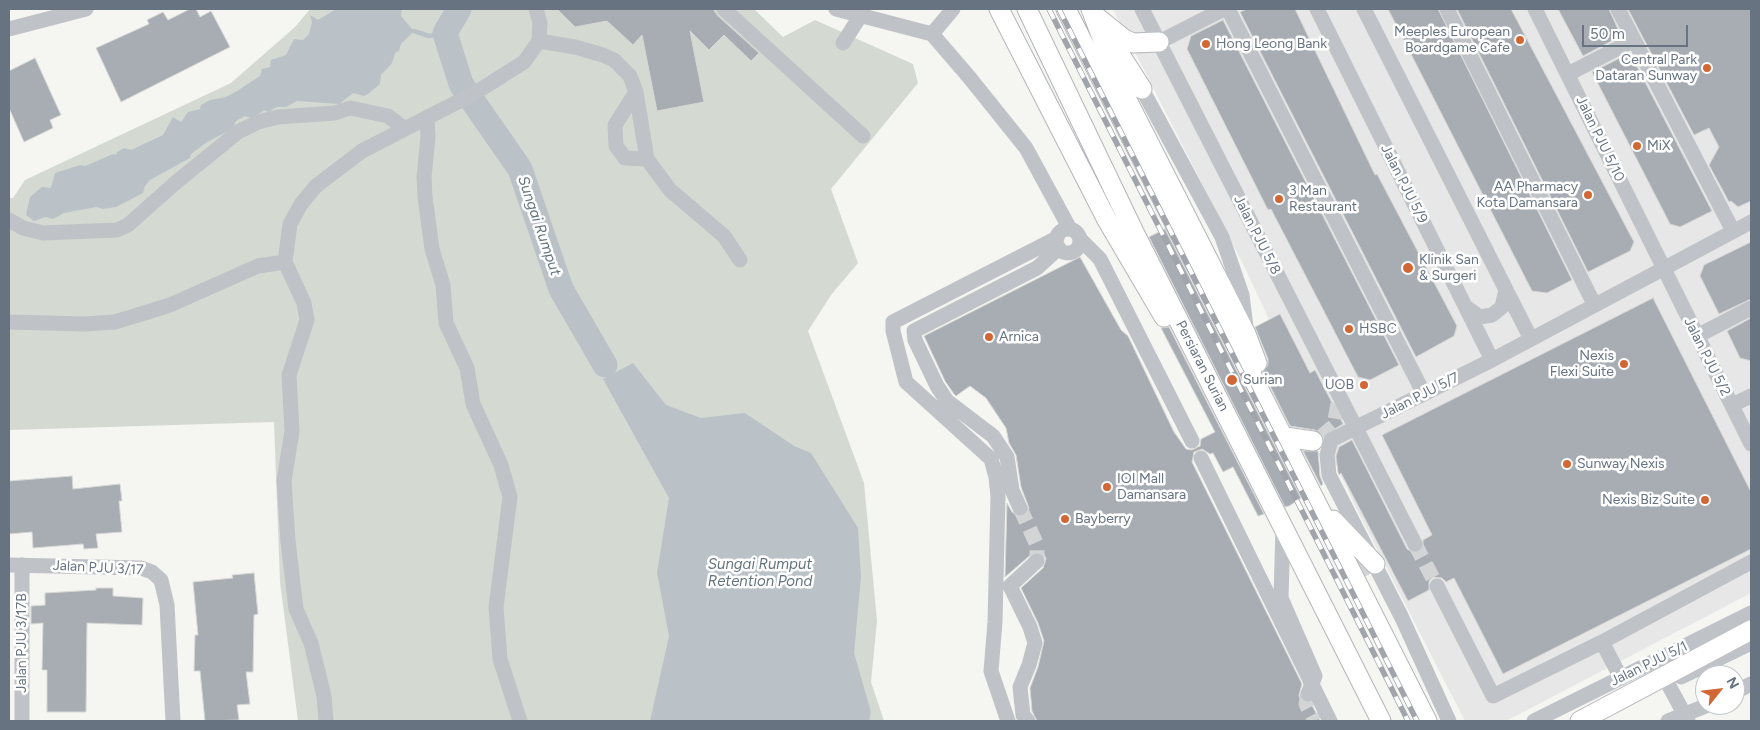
<!DOCTYPE html>
<style>
body{margin:0}
#map{position:relative;width:1760px;height:730px;overflow:hidden;background:#f5f5f2;font-family:Figtree,sans-serif}
canvas{display:block}
.frame{position:absolute;inset:0;border:10px solid #677381;pointer-events:none}
.north{position:absolute;left:1695px;top:665px;width:50px;height:50px;box-sizing:border-box;background:#fff;border:1px solid #c2c7cd;border-radius:50%;rotate:61deg;font-size:14px;font-weight:700;line-height:20px;text-align:center;color:#677381}
.north::after{content:'';display:block;margin:auto;width:18px;height:22px;background:#d26736;clip-path:polygon(50% 0,100% 100%,50% 72%,0 100%)}
.scale{position:absolute;left:1582px;top:25px;width:106px;height:22px;box-sizing:border-box;border:2px solid #677381;border-top:0;padding-left:6px;font-size:15px;line-height:18px;white-space:nowrap;color:#677381;-webkit-text-stroke:4px #fff;paint-order:stroke}
</style>
<div id="map">
<canvas width="1760" height="730"></canvas>
<div class="frame"></div>
<div class="north">N</div>
<div class="scale">50 m</div>
</div>
<script>
const c = document.querySelector('canvas').getContext('2d');
c.lineJoin = 'round';
function fill(path, color) { c.fillStyle = color; c.fill(path, 'evenodd'); }
const toPath = rows => new Path2D(rows.map(r => 'M' + r).join(''));
function stroke(path, color, width, dash) { c.strokeStyle = color; c.lineWidth = width; c.lineCap = dash ? 'butt' : 'round'; c.setLineDash(dash || []); c.stroke(path); }
function label(font, color, halo, rows, align = 'center') {
  c.font = font + ' Figtree,sans-serif'; c.lineWidth = 5; c.setLineDash([]); c.textBaseline = 'middle'; c.strokeStyle = halo; c.fillStyle = color; for (const [text, x, y, turn = 0] of rows) {
    c.save(); c.translate(x, y); c.rotate((+turn || 0) * Math.PI / 180); c.textAlign = isNaN(turn) ? turn : align; if (halo) c.strokeText(text, 0, 0); c.fillText(text, 0, 0); c.restore();
  }
}
fill(toPath([
 [1113,9,1751,9,1751,593,1506,721,1465,721,1356,508,1247,272]
]), '#e6e7e6');
fill(toPath([
 [310,9,754,9,783,37,815,20,913,64,918,83,831,189,858,263,831,295,808,331,864,483,877,621,871,682,884,721,298,721,280,582,274,422,9,430,9,198,13,198,25,180,231,83,295,27]
]), '#d4dad2');
fill(toPath([
 [336,9,402,9,401,16,414,31,401,44,399,51,395,53,392,63,381,75,380,84,368,94,364,96,353,93,339,104,297,101,286,107,277,107,268,112,265,110,251,118,245,116,236,121,232,129,207,142,191,154,190,158,150,180,145,186,143,193,116,207,103,209,96,207,64,213,53,219,46,217,34,221,26,215,30,197,42,187,51,188,55,173,80,165,85,166,113,154,116,155,117,152,124,148,131,150,163,135,173,117,181,122,188,112,200,109,201,105,210,100,226,97,237,91,260,76,262,69,270,67,271,60,286,55,294,39,303,40,309,34,312,22,310,15,318,20],
 [633,363,666,405,701,418,745,413,794,446,811,453,858,528,861,577,854,653,871,712,869,721,650,721,669,636,657,573,669,498,603,379]
]), '#bac2c8');
stroke(toPath([
 [414,31,429,36,445,33]
]), '#bac2c8', 4.5);
stroke(toPath([
 [459,9,445,33,461,84,520,169,561,289,605,365]
]), '#bac2c8', 25);
const building = toPath([
 [190,9,196,9,200,17,211,11,230,47,121,102,96,48,149,24,147,20,163,12,168,20,190,9],
 [557,9,713,9,718,16,759,53,751,61,724,35,709,50,690,31,704,102,657,111,642,35,633,45,607,21,575,27,557,9],
 [1247,9,1295,9,1375,175,1377,174,1457,326,1454,336,1416,357,1240,12,1247,9],
 [1388,9,1438,9,1572,280,1547,293,1532,291,1388,9],
 [1457,9,1511,9,1634,242,1630,251,1588,272,1457,9],
 [1558,9,1609,9,1621,36,1583,56,1558,9],
 [1628,9,1751,9,1751,201,1738,207,1731,201,1729,202,1709,165,1719,147,1709,128,1694,135,1628,9],
 [1223,20,1399,365,1370,380,1358,377,1271,209,1268,210,1187,49,1191,36,1223,20],
 [1630,53,1712,211,1680,227,1670,224,1592,72,1630,53],
 [35,58,61,115,50,120,53,128,24,142,9,108,9,71,35,58],
 [1165,229,1301,498,1289,506,1285,507,1149,237,1165,229],
 [1751,242,1751,299,1719,314,1700,276,1704,265,1751,242],
 [1080,257,1121,330,1128,336,1174,432,1186,449,1192,450,1200,446,1201,439,1215,432,1161,328,1169,327,1264,514,1258,516,1233,467,1223,472,1213,453,1210,454,1202,449,1194,452,1192,462,1302,684,1299,695,1300,699,1305,703,1311,703,1320,721,1037,721,1032,711,1030,688,1038,667,1044,641,1038,623,1021,588,1043,568,1046,559,1044,554,1034,552,1005,577,1007,503,1012,512,1019,517,1027,514,1029,508,1021,487,1016,455,1009,443,1006,428,986,398,970,386,956,396,954,394,945,381,924,336,1080,257],
 [1653,298,1751,492,1751,549,1503,674,1454,578,1446,582,1442,578,1433,577,1429,581,1429,590,1408,601,1341,473,1339,475,1338,472,1336,456,1339,447,1352,440,1407,549,1414,553,1419,553,1423,549,1423,540,1432,535,1382,435,1653,298],
 [1280,314,1310,373,1315,370,1343,424,1323,436,1315,430,1290,426,1263,372,1268,365,1268,359,1255,327,1280,314],
 [1751,318,1751,361,1740,358,1727,331,1751,318],
 [1303,451,1318,451,1320,476,1323,484,1321,486,1303,451],
 [72,476,73,489,120,484,122,501,119,501,122,532,96,534,98,548,84,549,83,544,33,548,32,532,9,534,9,481,72,476],
 [254,573,258,614,254,615,253,672,246,672,250,704,237,705,239,720,205,721,200,671,194,671,195,635,198,635,193,582,233,578,232,575,254,573],
 [96,588,113,588,113,596,143,598,142,625,87,623,86,712,47,712,47,670,42,670,43,623,31,624,31,606,45,605,45,593,96,590,96,588]
]);
fill(building, '#a7adb3');
stroke(building, '#d7d7d5', 1);
stroke(toPath([
 [1322,436,1334,426,1339,397],
 [1020,508,1037,545,1037,561],
 [1347,543,1367,581],
 [1415,544,1437,586],
 [1308,694,1306,704,1315,721]
]), '#d2d4d6', 15, [15, 8]);
const major = toPath([
 [999,9,1107,220,1164,317],
 [1027,9,1134,232,1381,721],
 [1066,9,1427,721],
 [1091,9,1123,92,1246,334,1257,363],
 [1094,15,1124,39,1133,43,1159,42],
 [1115,47,1142,89],
 [1285,437,1313,441],
 [1333,520,1375,564],
 [1580,721,1751,630]
]);
stroke(major, '#b3b6ba', 21);
stroke(toPath([
 [724,9,863,136],
 [836,9,932,34,969,77,1026,148,1070,229],
 [1142,9,1415,544],
 [1228,9,1424,394],
 [1317,9,1492,360],
 [1364,9,1531,339],
 [1447,9,1594,304],
 [1535,9,1751,444],
 [1618,9,1733,231],
 [9,29,86,9],
 [932,34,953,9],
 [539,41,575,47,603,55,614,60,630,76,636,92,615,125,616,146,625,158,647,159],
 [1159,42,1224,9],
 [843,43,861,15],
 [1568,74,1634,40],
 [1142,89,1222,237,1242,295,1246,327],
 [636,92,647,159,670,190,724,236,740,260],
 [427,117,428,137,424,177,425,197,432,249,443,285,446,323,467,368,473,404,501,465,510,497,496,607,500,659,520,721],
 [9,220,23,228,43,233,117,230,128,225,174,184,238,132,258,122,278,117,335,113,350,108,388,116,405,129],
 '1056 241a12 12 0 1 1 24 0a12 12 0 1 1-24 0Z',
 [1080,239,1100,259,1192,441],
 [285,262,290,224,301,204,316,186,362,151,475,93,524,62,539,41,540,23,536,9],
 [1466,307,1480,317,1492,315,1502,307,1506,290],
 [9,322,84,324,115,322,170,305,258,266,285,262,304,303,307,320,289,375,292,431,284,481,288,541,296,609,311,643,324,696,326,721],
 [1697,336,1751,308],
 [1732,405,1751,396],
 [1020,508,1012,490,1007,457,993,436,947,401,937,386,915,340,914,331,1037,268,1059,248],
 [1283,527,1281,598,1315,676,1308,694],
 [9,565,141,568,152,572,161,580,167,605,173,721],
 [1437,586,1493,696,1602,642,1751,562],
 [1602,642,1621,678],
 [1681,677,1751,643],
 [1668,684,1688,721],
 [1735,692,1751,684],
 [22,721,22,565],
 [1008,721,991,671,995,622,998,497,996,477,991,459,906,382,893,331,893,322,1057,238],
 [1028,721,1023,715,1020,687,1029,665,1035,643,1030,627,1010,586,1037,561],
 [1449,721,1402,618,1329,475,1327,455,1331,440,1492,360,1751,222],
 [1534,721,1751,613],
 [1668,721,1708,705]
]), '#bfc2c6', 15);
stroke(major, '#fff', 19);
const rail = toPath([
 [1049,9,1408,721],
 [1059,9,1417,721]
]);
stroke(rail, '#a1a5ab', 5.5);
stroke(rail, '#fff', 4, [11]);
stroke(toPath([
 [1201,458,1330,721]
]), '#bfc2c6', 15);
for (const [x, y, r, color] of [
 [1520,40,5,"#d26736"],
 [1206,44,5,"#d26736"],
 [1707,68,5,"#d26736"],
 [1637,146,5,"#d26736"],
 [1588,195,5,"#d26736"],
 [1279,199,5,"#d26736"],
 [1408,268,6,"#d26736"],
 [1349,329,5,"#d26736"],
 [989,337,5,"#d26736"],
 [1624,364,5,"#d26736"],
 [1232,380,6,"#d26736"],
 [1364,385,5,"#d26736"],
 [1567,464,5,"#d26736"],
 [1107,487,5,"#d26736"],
 [1705,500,5,"#d26736"],
 [1065,519,5,"#d26736"]
]) { const dot = new Path2D(); dot.arc(x, y, r, 0, 2 * Math.PI); c.fillStyle = color; c.fill(dot); stroke(dot, '#fff', 2); }
label('14px', '#677381', '#fff', [
 ["Meeples European",1510,32,"right"],
 ["Boardgame Cafe",1510,48,"right"],
 ["Hong Leong Bank",1216,44],
 ["Central Park",1697,60,"right"],
 ["Dataran Sunway",1697,76,"right"],
 ["MiX",1647,146],
 ["AA Pharmacy",1578,187,"right"],
 ["Kota Damansara",1578,203,"right"],
 ["3 Man",1289,191],
 ["Restaurant",1289,207],
 ["Klinik San",1419,260],
 ["& Surgeri",1419,276],
 ["HSBC",1359,329],
 ["Arnica",999,337],
 ["Nexis",1614,356,"right"],
 ["Flexi Suite",1614,372,"right"],
 ["Surian",1243,380],
 ["UOB",1354,385,"right"],
 ["Sunway Nexis",1577,464],
 ["IOI Mall",1117,479],
 ["Damansara",1117,495],
 ["Nexis Biz Suite",1695,500,"right"],
 ["Bayberry",1075,519]
], 'left');
label('14px', '#677381', '#fff', [
 ["Jalan PJU 5/10",1600,139,64],
 ["Jalan PJU 5/9",1404,184,63],
 ["Jalan PJU 5/8",1257,235,63],
 ["Jalan PJU 5/2",1707,357,63],
 ["Persiaran Surian",1202,366,63],
 ["Jalan PJU 5/7",1420,396,-27],
 ["Jalan PJU 3/17",98,568,3],
 ["Jalan PJU 3/17B",22,643,-90],
 ["Jalan PJU 5/1",1649,664,-26]
]);
label('italic 15px', '#63747d', '#fff', [
 ["Sungai Rumput",539,226,71],
 ["Sungai Rumput",760,565],
 ["Retention Pond",760,582]
]);
</script>
